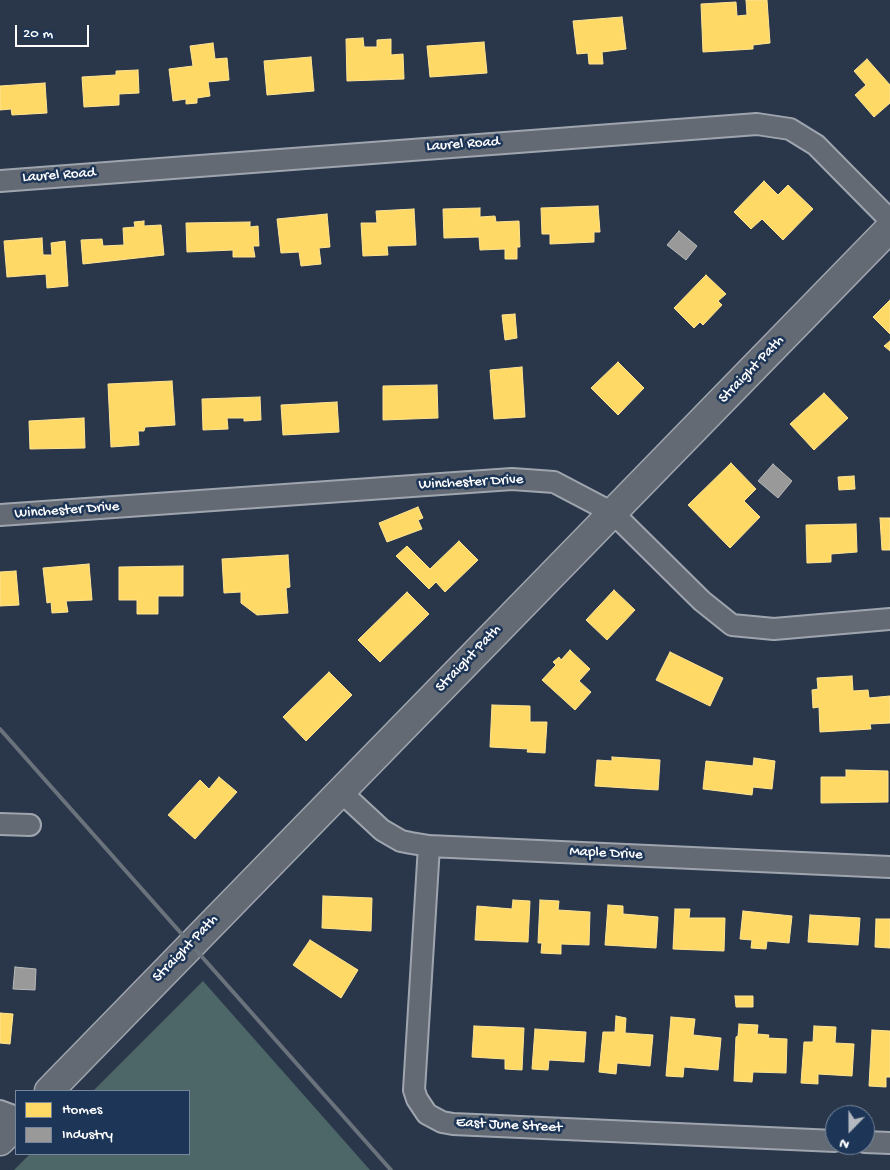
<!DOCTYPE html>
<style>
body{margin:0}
#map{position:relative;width:890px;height:1170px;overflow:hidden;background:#2a374a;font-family:"Gochi Hand",sans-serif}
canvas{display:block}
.legend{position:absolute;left:15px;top:1090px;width:175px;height:65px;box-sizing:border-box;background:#1d3557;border:1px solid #77869a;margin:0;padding:6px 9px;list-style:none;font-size:15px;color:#fff}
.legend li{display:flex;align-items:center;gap:10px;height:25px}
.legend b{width:25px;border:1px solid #77869a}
.north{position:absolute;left:825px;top:1105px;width:50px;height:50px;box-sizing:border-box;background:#1d3557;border:1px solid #77869a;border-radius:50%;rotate:202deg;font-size:14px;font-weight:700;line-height:20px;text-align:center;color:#fff}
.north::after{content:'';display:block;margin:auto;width:18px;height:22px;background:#b4b9c0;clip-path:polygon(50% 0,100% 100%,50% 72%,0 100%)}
.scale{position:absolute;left:15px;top:25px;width:74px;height:22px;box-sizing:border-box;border:2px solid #fff;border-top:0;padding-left:6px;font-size:15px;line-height:18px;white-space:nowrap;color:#fff;-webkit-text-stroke:4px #1d3557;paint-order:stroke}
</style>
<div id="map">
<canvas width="890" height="1170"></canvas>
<ul class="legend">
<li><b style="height:14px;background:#ffd966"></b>Homes</li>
<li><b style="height:14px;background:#999"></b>Industry</li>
</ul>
<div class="north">N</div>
<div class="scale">20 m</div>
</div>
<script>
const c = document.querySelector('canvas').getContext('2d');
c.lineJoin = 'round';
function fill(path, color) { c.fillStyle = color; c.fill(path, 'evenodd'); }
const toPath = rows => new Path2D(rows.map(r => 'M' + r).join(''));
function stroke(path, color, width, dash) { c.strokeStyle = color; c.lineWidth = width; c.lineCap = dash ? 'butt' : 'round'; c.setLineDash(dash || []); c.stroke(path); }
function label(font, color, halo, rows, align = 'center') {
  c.font = font + ' "Gochi Hand",sans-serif'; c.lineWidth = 5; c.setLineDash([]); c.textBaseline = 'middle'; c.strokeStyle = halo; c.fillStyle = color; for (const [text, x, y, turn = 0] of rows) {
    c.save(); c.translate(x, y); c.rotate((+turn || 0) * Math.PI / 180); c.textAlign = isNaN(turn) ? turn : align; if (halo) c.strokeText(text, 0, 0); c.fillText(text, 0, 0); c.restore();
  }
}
fill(toPath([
 [203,981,370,1170,14,1170,30,1154,189,1154,189,1091,93,1091]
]), '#4d6667');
const homes = toPath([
 [746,0,767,0,770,43,753,45,753,49,703,52,701,4,736,2,737,16,747,15,746,0],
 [622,17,626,49,602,52,603,64,589,64,588,53,577,54,573,21,622,17],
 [363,38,364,47,377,47,377,40,391,39,391,55,403,54,404,79,347,81,346,39,363,38],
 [484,42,487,73,430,77,427,46,484,42],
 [213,43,215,59,227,58,229,80,208,82,210,96,197,98,197,103,186,104,186,99,173,101,169,69,193,66,190,46,213,43],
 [311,57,314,91,267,95,264,61,311,57],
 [867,59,890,85,890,103,874,117,855,95,866,85,854,71,867,59],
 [138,70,139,93,119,94,119,105,84,107,82,77,116,75,116,71,138,70],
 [45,83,47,113,12,115,11,109,0,110,0,86,45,83],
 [764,181,778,195,788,185,813,209,783,240,762,219,751,229,734,212,764,181],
 [598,206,600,232,594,232,594,242,550,244,550,234,542,234,541,208,598,206],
 [480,208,480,217,495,216,496,222,519,221,520,247,517,247,517,259,505,259,505,249,480,250,479,237,444,238,443,209,480,208],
 [414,209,416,245,387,246,388,255,363,256,361,223,377,223,376,211,414,209],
 [327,214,330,247,319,248,321,264,301,266,299,252,281,253,277,219,327,214],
 [144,221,144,226,161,225,164,255,83,264,81,240,102,239,103,246,124,245,123,228,135,227,134,222,144,221],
 [250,222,250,227,258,226,259,246,253,246,255,257,233,257,233,250,187,252,186,223,250,222],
 [42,238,43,255,52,255,51,243,65,241,68,286,47,288,46,274,7,277,4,241,42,238],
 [706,275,726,294,718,301,722,305,703,325,700,322,694,328,674,308,706,275],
 [890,300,890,334,873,317,890,300],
 [515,314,517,338,505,340,502,315,515,314],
 [890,341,890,351,884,346,890,341],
 [618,362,644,388,618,415,591,388,618,362],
 [522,367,525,417,494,419,490,370,522,367],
 [172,381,175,425,145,427,144,431,138,431,139,445,111,447,108,384,172,381],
 [437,385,438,418,383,420,383,386,437,385],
 [824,393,848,418,814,450,790,424,824,393],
 [260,397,261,420,244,421,244,418,227,418,228,429,203,430,202,399,260,397],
 [337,402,339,432,283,435,281,405,337,402],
 [84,418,85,448,30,449,29,421,84,418],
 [731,463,756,489,744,501,760,517,730,548,688,505,731,463],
 [854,476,855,489,839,490,838,477,854,476],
 [418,507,423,518,418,520,422,529,387,542,379,523,418,507],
 [880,518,890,518,890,550,882,550,880,518],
 [856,524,857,552,831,554,831,562,807,563,806,525,856,524],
 [459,541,478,560,445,592,436,582,429,589,396,556,407,546,430,569,459,541],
 [288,555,290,587,286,588,288,613,257,615,241,603,241,592,224,593,222,559,288,555],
 [89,564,92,600,66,601,68,612,52,613,51,602,47,603,43,568,89,564],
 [183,566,183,596,158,596,158,614,137,614,137,600,119,600,119,567,183,566],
 [16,571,19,605,0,606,0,572,16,571],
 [614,590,635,610,607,640,586,620,614,590],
 [407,592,429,614,380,662,358,640,407,592],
 [570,650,590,669,579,681,591,692,575,710,542,680,556,665,553,662,559,657,561,660,570,650],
 [670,652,723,678,710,706,656,680,670,652],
 [329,672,352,695,306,741,283,717,329,672],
 [852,676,853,691,868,690,869,698,890,696,890,723,870,724,871,729,820,732,819,707,813,708,812,690,818,689,817,678,852,676],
 [492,705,530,706,530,722,547,722,545,753,527,752,528,749,490,747,492,705],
 [612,757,660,760,658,790,595,786,597,760,612,761,612,757],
 [754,758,775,761,772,789,753,787,752,795,703,789,706,761,753,766,754,758],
 [846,770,888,771,888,802,821,803,821,777,846,777,846,770],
 [219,777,237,792,195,839,168,815,200,780,209,789,219,777],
 [323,896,372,898,371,931,322,928,323,896],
 [513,900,530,901,528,942,475,940,477,906,512,909,513,900],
 [540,900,559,901,558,910,590,912,589,945,561,944,561,954,541,953,542,943,538,943,540,900],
 [608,905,623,906,623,914,658,917,656,948,605,945,608,905],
 [675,909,690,909,689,918,725,918,724,951,673,949,675,909],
 [743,911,792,916,789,943,767,941,766,949,751,948,752,940,740,939,743,911],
 [810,915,860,918,858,945,808,942,810,915],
 [876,919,890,919,890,948,875,947,876,919],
 [310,940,358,970,341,998,293,965,310,940],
 [735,996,753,996,753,1007,736,1007,735,996],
 [0,1013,13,1014,10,1044,0,1043,0,1013],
 [616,1016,626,1018,625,1033,653,1035,650,1066,617,1063,616,1074,599,1072,603,1032,615,1032,616,1016],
 [671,1017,695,1019,693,1035,721,1038,718,1070,684,1067,683,1077,666,1076,671,1017],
 [739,1024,758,1025,757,1034,769,1035,768,1038,787,1039,786,1073,753,1072,752,1082,734,1081,736,1037,738,1036,739,1024],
 [474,1026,524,1028,522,1070,505,1069,505,1059,472,1057,474,1026],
 [814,1026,836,1027,835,1043,854,1044,852,1076,818,1074,818,1084,801,1083,804,1042,813,1042,814,1026],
 [535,1029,586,1032,584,1062,549,1060,548,1070,532,1069,535,1029],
 [872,1030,890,1031,890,1077,886,1077,886,1087,869,1086,872,1030]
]);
fill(homes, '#ffd966');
stroke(homes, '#ffe494', 1);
const industry = toPath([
 [679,231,697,246,686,260,667,245,679,231],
 [773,464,792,481,778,498,758,481,773,464],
 [15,967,36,969,35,990,13,989,15,967]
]);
fill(industry, '#999');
stroke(industry, '#b8b8b8', 1);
const minor = toPath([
 [0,181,757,124,790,129,816,145,890,220],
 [0,515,512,479,554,482,613,513,702,601,732,625,774,629,890,619],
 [340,791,382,830,401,841,411,843,429,846,890,867],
 [0,824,30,825],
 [429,846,414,1090,417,1099,427,1114,442,1122,453,1124,835,1141],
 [0,1111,16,1117],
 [865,1142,890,1143]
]);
const secondary = toPath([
 [49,1091,890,228],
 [0,1141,16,1125]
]);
stroke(minor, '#9fa5ae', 24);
stroke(secondary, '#9fa5ae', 31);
stroke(minor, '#636a74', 20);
stroke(secondary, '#636a74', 28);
stroke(toPath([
 [0,729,391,1170]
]), '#6a727c', 4);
label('15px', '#fff', '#1d3557', [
 ["Laurel Road",463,145,-4],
 ["Laurel Road",59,176,-4],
 ["Straight Path",752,370,-46],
 ["Winchester Drive",471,483,-3],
 ["Winchester Drive",67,511,-4],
 ["Straight Path",469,659,-46],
 ["Maple Drive",606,854,3],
 ["Straight Path",186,949,-46],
 ["East June Street",509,1126,3]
]);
</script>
